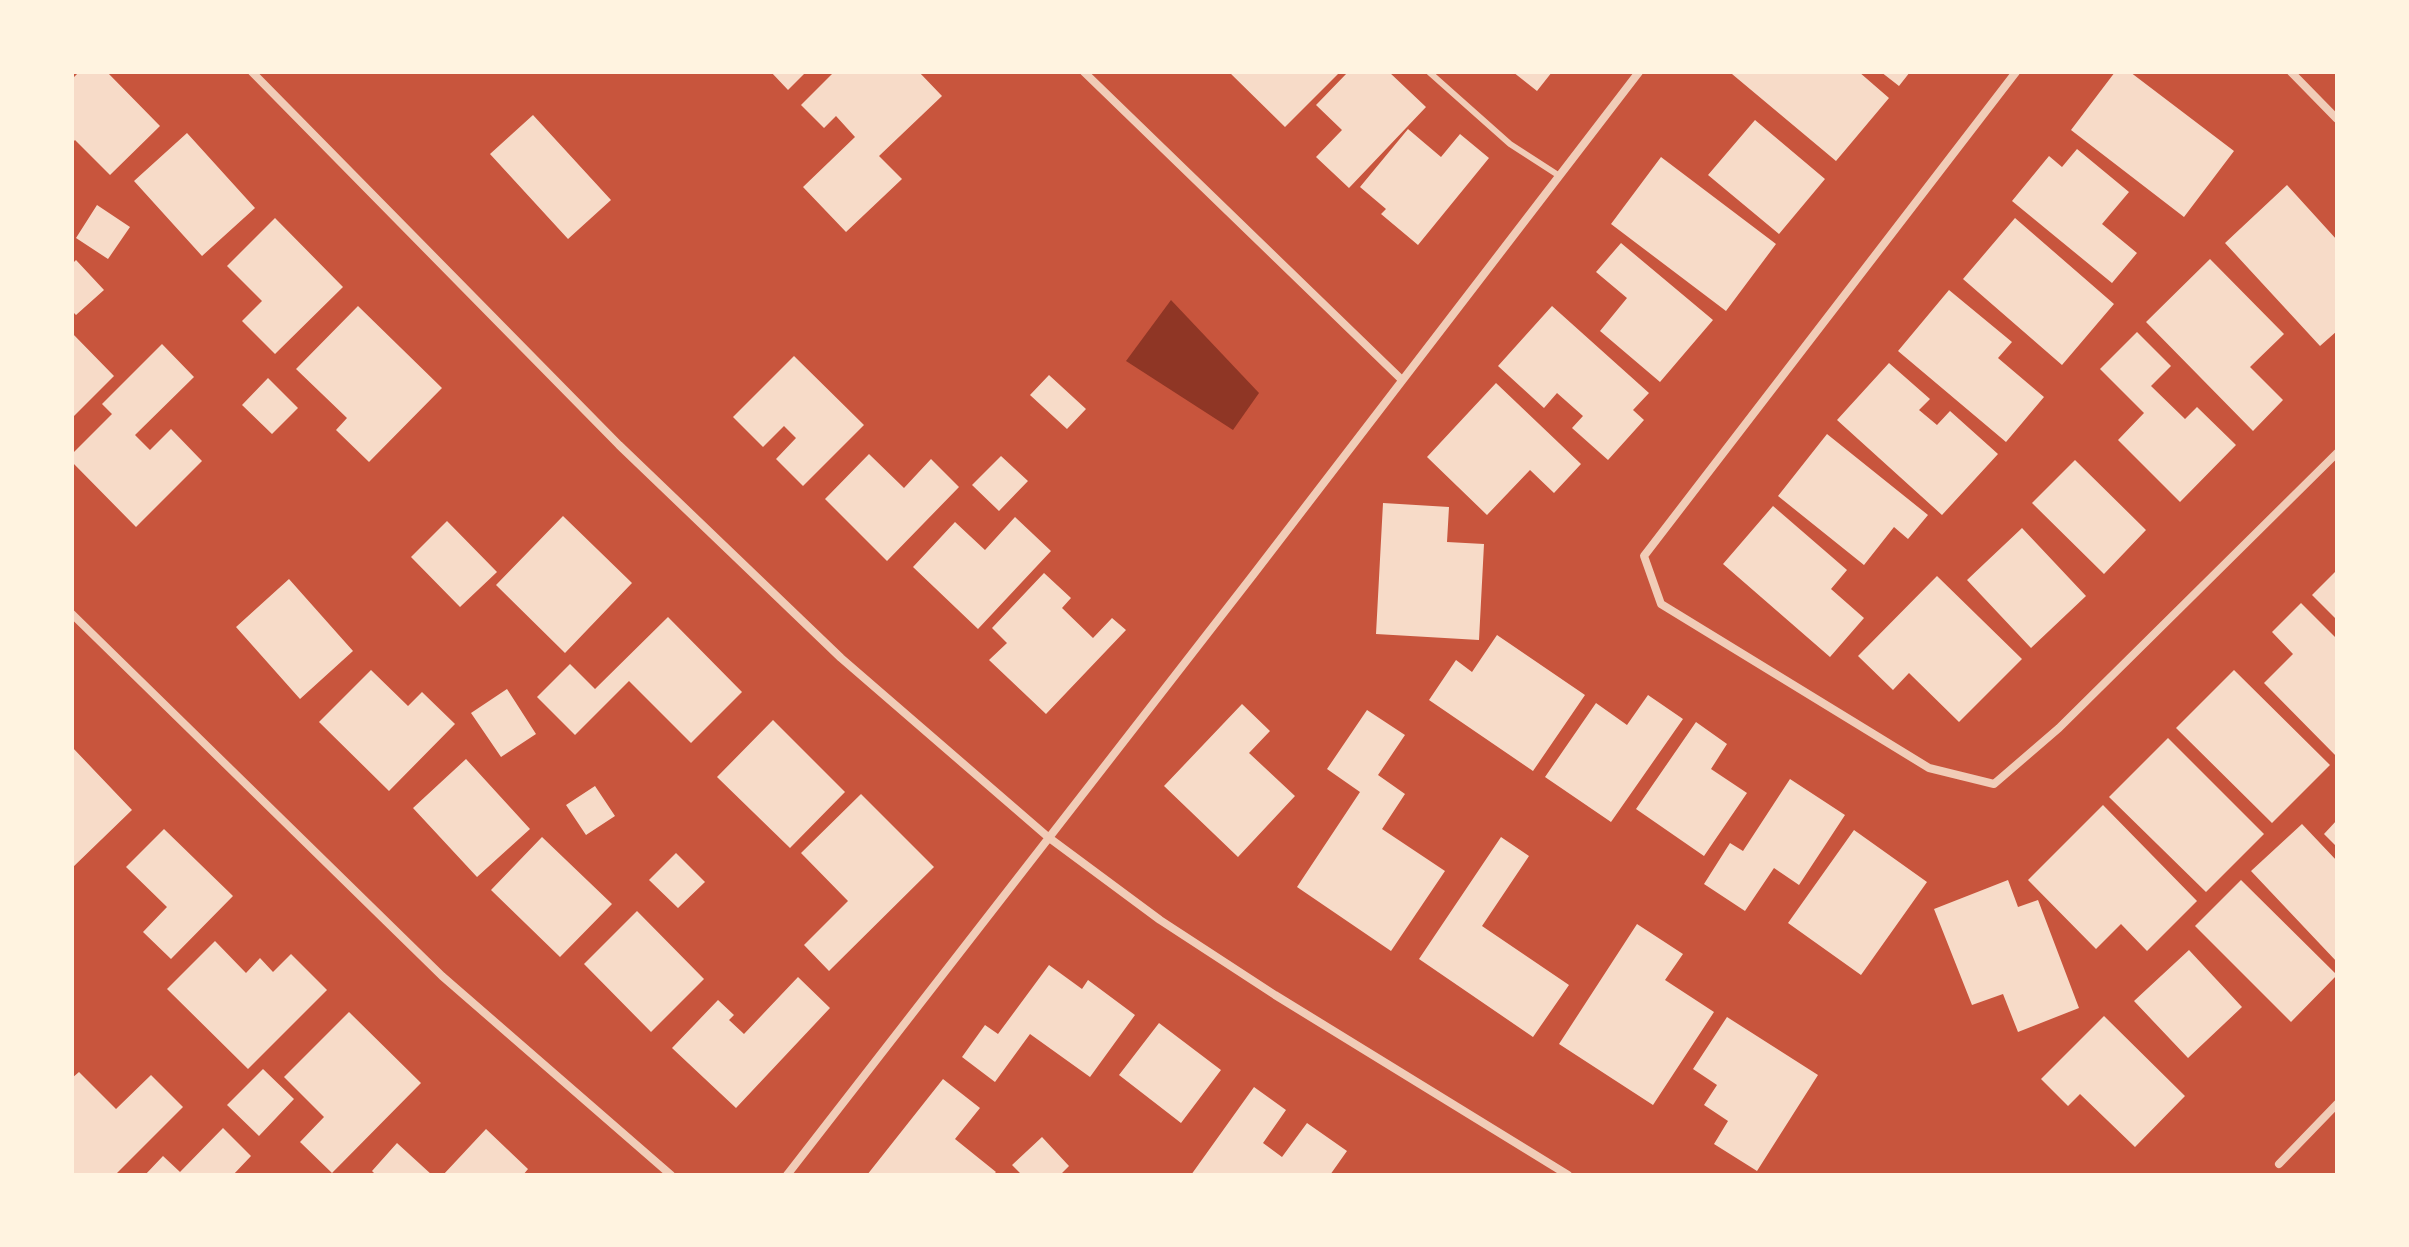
<!DOCTYPE html>
<style>
body{margin:0}
#map{position:relative;width:2409px;height:1247px;overflow:hidden;background:#c8553d;font-family:Merriweather,serif}
canvas{display:block}
.frame{position:absolute;inset:0;border:74px solid #fff3e0;pointer-events:none}
</style>
<div id="map">
<canvas width="2409" height="1247"></canvas>
<div class="frame"></div>
</div>
<script>
const c = document.querySelector('canvas').getContext('2d');
c.lineJoin = 'round';
function fill(path, color) { c.fillStyle = color; c.fill(path, 'evenodd'); }
const toPath = rows => new Path2D(rows.map(r => 'M' + r).join(''));
function stroke(path, color, width, dash) { c.strokeStyle = color; c.lineWidth = width; c.lineCap = dash ? 'butt' : 'round'; c.setLineDash(dash || []); c.stroke(path); }
fill(toPath([
 [1171,300,1259,393,1233,430,1126,361]
]), '#8f3625');
fill(toPath([
 [79,72,107,72,160,126,110,175,75,140,72,143,72,79],
 [771,72,806,72,788,90],
 [834,72,919,72,942,96,879,156,902,179,846,232,803,187,855,137,836,116,824,128,801,105],
 [1229,72,1336,72,1338,74,1285,127],
 [1348,72,1389,72,1426,107,1349,188,1316,157,1342,130,1316,105],
 [1513,72,1552,72,1537,91],
 [1734,72,1859,72,1889,98,1836,161,1732,74],
 [1881,72,1910,72,1899,86],
 [2115,72,2130,72,2234,151,2184,217,2071,130],
 [533,115,611,200,568,239,490,154],
 [1755,120,1825,179,1779,234,1708,175],
 [1408,129,1441,157,1460,134,1489,158,1418,245,1381,214,1386,209,1360,187],
 [187,133,255,208,202,256,134,181],
 [2077,149,2129,192,2102,224,2137,253,2112,283,2012,201,2049,156,2062,167],
 [1661,157,1776,244,1726,311,1611,224],
 [2287,185,2337,240,2337,331,2320,346,2225,243],
 [97,205,130,227,108,259,76,238],
 [275,218,343,287,275,354,242,321,262,301,227,266],
 [2015,218,2114,304,2062,365,1963,279],
 [1621,243,1713,320,1660,382,1600,331,1627,298,1596,272],
 [2210,259,2284,334,2250,367,2283,400,2253,431,2146,322],
 [76,260,104,290,76,315,72,311,72,264],
 [1949,290,2012,342,1998,358,2044,397,2006,442,1898,351],
 [358,306,442,388,369,462,336,430,347,418,296,369],
 [1552,306,1649,393,1633,410,1644,420,1608,460,1572,428,1583,416,1557,393,1544,408,1498,366],
 [2137,332,2171,366,2151,386,2185,419,2197,407,2236,445,2180,502,2118,440,2144,413,2100,369],
 [72,333,114,376,72,418],
 [162,344,194,377,135,435,150,450,171,429,202,461,136,527,72,462,72,454,112,414,102,404],
 [794,356,864,425,803,486,776,459,796,438,784,426,763,447,733,417],
 [1889,363,1930,399,1919,410,1937,425,1950,411,1998,454,1942,515,1837,420],
 [1049,375,1086,409,1067,429,1030,395],
 [268,378,298,408,272,434,242,405],
 [1496,383,1581,464,1554,493,1530,470,1487,515,1427,457],
 [1827,434,1928,515,1908,539,1894,527,1864,565,1778,496],
 [869,454,904,488,931,459,959,487,887,561,825,499],
 [1001,456,1028,481,999,511,972,485],
 [2075,460,2146,530,2104,574,2032,503],
 [1383,503,1449,507,1447,542,1484,544,1479,640,1376,634],
 [1773,506,1847,570,1831,589,1864,618,1830,657,1723,564],
 [563,516,632,583,565,653,496,585],
 [1015,517,1051,551,978,629,913,567,955,522,985,550],
 [447,521,497,572,460,607,411,557],
 [2022,528,2086,596,2031,648,1967,580],
 [2337,570,2337,620,2312,595],
 [1044,573,1071,598,1062,608,1093,638,1112,618,1126,630,1046,714,989,660,1007,643,992,628],
 [1937,576,2022,659,1959,722,1909,673,1893,690,1858,656],
 [289,579,353,651,300,699,236,627],
 [2301,603,2337,639,2337,757,2264,683,2293,654,2272,632],
 [668,617,742,692,691,743,629,681,575,735,537,697,570,664,595,689],
 [1497,635,1585,695,1533,771,1429,700,1456,660,1472,672],
 [371,670,408,706,422,692,455,724,389,791,319,722],
 [2234,670,2330,765,2272,823,2176,728],
 [507,689,536,734,501,757,471,713],
 [1648,695,1683,719,1611,822,1545,777,1596,703,1627,725],
 [1242,704,1270,731,1249,753,1295,796,1238,857,1164,786],
 [1367,710,1405,735,1378,775,1405,794,1382,829,1445,871,1391,951,1297,887,1360,792,1327,769],
 [773,720,845,792,790,848,717,777],
 [1696,722,1727,744,1711,769,1747,793,1704,856,1636,809],
 [2168,738,2264,834,2206,892,2109,797],
 [72,747,132,810,72,868],
 [466,759,530,829,477,877,413,808],
 [1790,779,1845,815,1799,885,1774,868,1745,911,1704,884,1730,843,1743,851],
 [595,786,615,816,586,835,566,805],
 [861,794,934,867,829,971,804,945,848,901,801,853],
 [2103,805,2197,901,2147,951,2121,924,2096,949,2028,880],
 [2337,820,2337,847,2324,834],
 [2302,824,2337,861,2337,962,2251,871],
 [164,829,233,896,171,959,143,932,167,907,126,867],
 [1854,830,1927,882,1861,975,1788,923],
 [542,837,612,904,560,957,491,890],
 [1501,837,1529,856,1482,926,1569,985,1533,1037,1419,959],
 [676,853,705,882,678,908,649,880],
 [2008,880,2018,907,2038,900,2079,1008,2018,1032,2003,994,1972,1005,1934,909],
 [2241,880,2337,975,2291,1022,2195,926],
 [637,911,704,979,651,1032,584,964],
 [1637,924,1683,954,1665,980,1714,1012,1653,1105,1559,1044],
 [215,941,246,973,260,958,273,972,291,954,327,990,248,1069,167,989],
 [2189,950,2242,1007,2188,1058,2134,1001],
 [1049,965,1082,989,1088,980,1135,1015,1090,1077,1030,1034,995,1082,962,1057,985,1025,998,1034],
 [798,977,830,1008,736,1108,672,1048,718,1000,734,1015,729,1020,744,1034],
 [349,1012,421,1083,332,1173,300,1142,324,1117,284,1077],
 [2104,1016,2185,1096,2135,1147,2080,1094,2068,1106,2041,1079],
 [1727,1017,1818,1075,1757,1171,1714,1144,1728,1121,1704,1105,1717,1085,1693,1069],
 [1159,1023,1221,1070,1181,1123,1119,1075],
 [263,1069,294,1099,259,1136,227,1105],
 [79,1072,116,1109,151,1075,183,1107,115,1175,72,1175,72,1078],
 [943,1079,980,1108,955,1139,996,1172,993,1175,867,1175],
 [1254,1087,1286,1110,1263,1143,1282,1157,1307,1123,1347,1151,1330,1175,1191,1175],
 [223,1128,251,1156,233,1175,145,1175,163,1156,180,1172],
 [486,1129,528,1169,523,1175,443,1175],
 [1042,1137,1069,1166,1060,1175,1022,1175,1012,1165],
 [397,1143,432,1175,376,1175,372,1171]
]), '#f7dbc8');
stroke(toPath([
 [1429,72,1510,144,1558,175]
]), '#f1ccb7', 6);
stroke(toPath([
 [252,72,619,445,841,658,1048,837,1160,920,1275,995,1568,1175],
 [1084,72,1401,379],
 [2016,72,1644,556,1661,604,1929,768,1994,784,2059,728,2337,453],
 [2291,72,2337,119],
 [72,614,442,976,671,1175],
 [2279,1164,2337,1104],
 [787,1175,1253,575,1639,72]
]), '#f1ccb7', 8);
</script>
